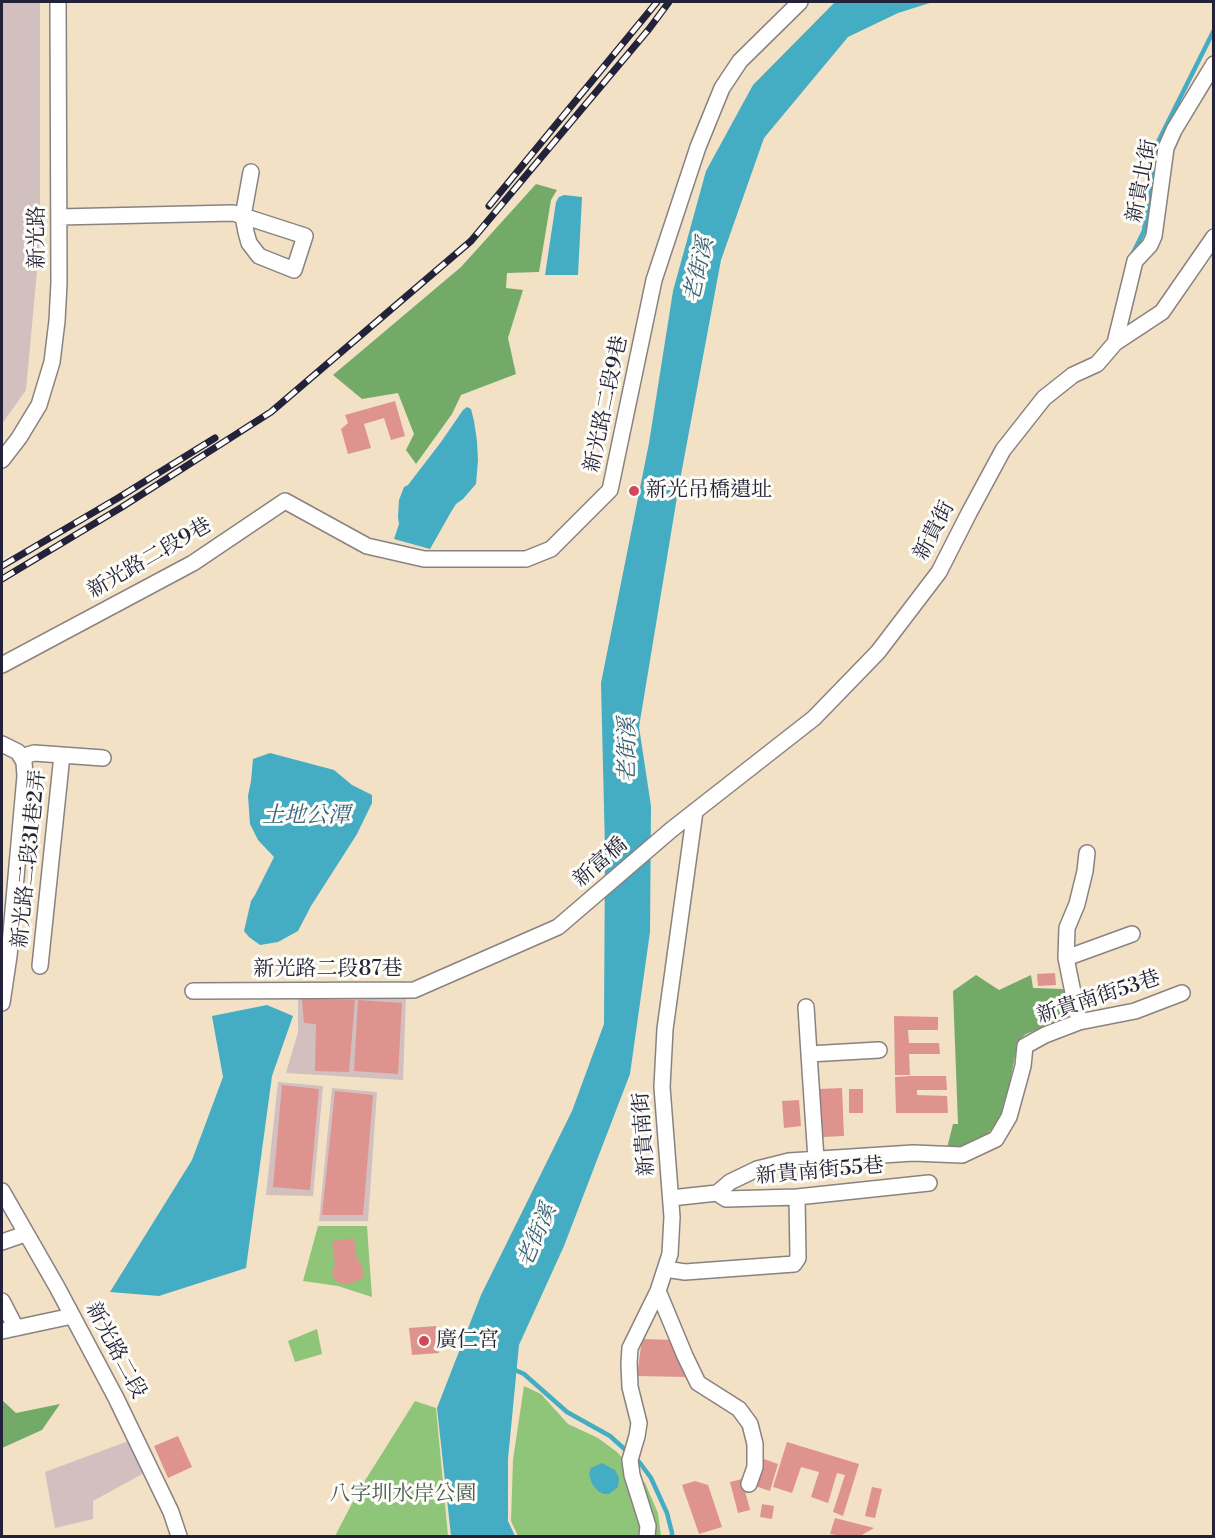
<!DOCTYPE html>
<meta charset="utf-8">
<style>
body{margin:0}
#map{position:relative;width:1215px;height:1538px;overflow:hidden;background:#f2e1c5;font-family:"Libre Bodoni",serif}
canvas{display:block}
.frame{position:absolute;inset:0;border:3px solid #22223b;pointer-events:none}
</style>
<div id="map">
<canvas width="1215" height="1538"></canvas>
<div class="frame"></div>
</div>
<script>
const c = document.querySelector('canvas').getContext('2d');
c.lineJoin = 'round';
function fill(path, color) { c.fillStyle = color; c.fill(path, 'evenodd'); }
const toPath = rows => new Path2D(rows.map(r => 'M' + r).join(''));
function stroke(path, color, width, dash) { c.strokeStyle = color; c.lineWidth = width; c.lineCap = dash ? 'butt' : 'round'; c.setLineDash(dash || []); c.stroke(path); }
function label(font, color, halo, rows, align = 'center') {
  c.font = font + ' "Libre Bodoni","Noto Serif TC",serif'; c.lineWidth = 6; c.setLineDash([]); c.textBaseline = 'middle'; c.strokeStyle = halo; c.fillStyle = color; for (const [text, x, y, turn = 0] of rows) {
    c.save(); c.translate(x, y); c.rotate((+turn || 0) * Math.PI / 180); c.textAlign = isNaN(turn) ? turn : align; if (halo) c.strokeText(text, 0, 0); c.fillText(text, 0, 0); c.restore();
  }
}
fill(toPath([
 [2,2,40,2,40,238,26,390,2,424],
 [298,995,406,997,403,1080,286,1073,298,1032],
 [278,1082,323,1086,313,1196,266,1195],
 [332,1088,377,1092,368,1221,319,1221],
 [131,1440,146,1472,93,1501,93,1519,55,1528,45,1472]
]), '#d2bfc0');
fill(toPath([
 [318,1226,367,1226,372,1297,338,1286,303,1281],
 [317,1329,322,1354,295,1362,288,1341],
 [524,1386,541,1394,568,1424,598,1438,617,1452,645,1483,658,1513,661,1536,518,1536,511,1521,513,1460],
 [415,1401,436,1408,448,1536,335,1536,359,1490]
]), '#8fc578');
fill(toPath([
 [536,184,557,190,551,200,539,272,507,273,506,288,523,290,508,338,516,374,461,395,452,414,416,464,406,450,414,434,398,393,362,399,333,375,461,267],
 [976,975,999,990,1031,975,1033,988,1063,989,1073,1015,1026,1034,1020,1039,1017,1046,1005,1108,998,1123,987,1134,968,1145,947,1148,953,1124,958,1124,953,991],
 [2,1400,16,1413,60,1404,42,1430,2,1448]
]), '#73aa68');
fill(toPath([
 [835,2,933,2,898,13,848,37,764,138,721,260,678,491,639,727,651,806,650,932,630,1074,564,1246,519,1345,508,1459,508,1521,515,1536,451,1536,437,1408,481,1295,572,1111,604,1024,605,849,601,683,649,443,673,291,706,171,753,85],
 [564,195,582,197,578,275,545,275,556,202,559,197],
 [467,407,471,409,474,421,477,441,478,460,476,484,463,499,456,504,451,512,430,549,394,539,399,524,398,517,399,500,404,487,408,485,441,442,463,410],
 [270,753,334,770,352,785,372,795,372,803,357,834,311,906,298,931,278,942,260,945,249,937,244,931,251,901,255,895,274,857,258,840,250,824,248,796,251,781,253,759],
 [267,1005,293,1016,272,1076,246,1268,159,1296,110,1292,192,1160,223,1077,212,1016],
 [602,1463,615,1470,619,1478,618,1487,609,1494,604,1494,598,1491,592,1484,589,1474,591,1468]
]), '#44acc3');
stroke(toPath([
 [1132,255,1144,231,1156,146,1214,30],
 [513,1369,524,1374,567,1412,610,1436,640,1463,651,1478,667,1513,672,1533,672,1536]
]), '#44acc3', 4.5);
fill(toPath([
 [395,401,405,436,391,440,384,418,364,424,371,448,348,454,341,429,348,423,345,415],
 [1055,973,1056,985,1038,986,1037,974],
 [302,999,355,1000,349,1072,315,1071,316,1024,304,1023],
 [358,1000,402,1003,398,1074,354,1071],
 [894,1016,938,1017,938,1030,908,1030,909,1043,939,1043,940,1054,909,1054,910,1075,895,1075],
 [910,1076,946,1076,947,1090,917,1090,917,1095,947,1096,948,1113,896,1113,895,1077],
 [282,1085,319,1089,310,1190,273,1187],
 [842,1088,844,1136,822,1137,819,1089],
 [849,1089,863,1089,863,1113,849,1113],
 [335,1091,373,1095,363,1215,322,1215],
 [799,1100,801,1126,784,1128,782,1101],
 [354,1238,357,1260,361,1263,364,1276,357,1281,350,1284,342,1284,336,1281,332,1275,333,1268,335,1264,332,1241],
 [436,1326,439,1353,412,1355,409,1328],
 [642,1339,674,1340,687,1377,637,1376],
 [178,1436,192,1467,168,1478,154,1446],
 [787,1442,859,1464,843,1516,833,1512,845,1475,837,1473,828,1503,811,1497,819,1472,801,1467,792,1493,773,1487],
 [764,1459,778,1464,770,1491,755,1486],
 [742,1479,750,1510,738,1513,730,1482],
 [695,1481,708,1485,722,1527,699,1534,682,1485],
 [872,1487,882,1489,875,1518,865,1516],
 [762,1504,774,1506,772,1519,760,1517],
 [835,1518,874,1528,860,1536,844,1536,830,1534]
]), '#de938e');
const minor = toPath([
 [59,217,233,213,243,216,305,236,294,270,259,256,249,243,246,232,243,216,251,172],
 [1115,343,1135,261,1150,245,1154,236,1166,148,1174,130,1214,64],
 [2,460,19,438,39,405,52,362,57,321,59,283,58,2],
 [2,665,193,563,285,501,367,546,424,559,526,559,551,549,610,490,654,280,698,147,722,88,740,61,800,2],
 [2,744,18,752,24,762,25,776,9,956,2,1003],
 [21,757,34,753,103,758],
 [1066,958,1132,934],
 [40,966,62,755],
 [193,991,414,990,558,927,671,830,814,718,878,652,939,572,969,513,1003,450,1044,398,1073,375,1097,364,1115,343,1162,312,1214,237],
 [806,1007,809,1054],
 [1079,1022,1066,958,1067,928,1077,904,1085,871,1087,853],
 [816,1159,809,1054,879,1050],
 [2,1191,57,1287,116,1398,171,1512,179,1536],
 [717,1193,726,1199,797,1197,929,1183],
 [671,1198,717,1193,730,1182,757,1169,789,1161,913,1153,962,1155,996,1139,1009,1117,1023,1066,1025,1046,1045,1035,1079,1022,1135,1011,1182,993],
 [2,1242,25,1234],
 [665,1269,685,1272,794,1264,798,1258,797,1197],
 [658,1291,685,1356,698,1383,739,1409,750,1424,755,1444,755,1467,749,1484],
 [2,1301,16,1328],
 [2,1331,72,1316],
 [647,1536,648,1526,632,1475,630,1460,637,1436,639,1423,630,1387,629,1363,630,1348,658,1291,670,1254,672,1217,662,1087,665,1029,695,811]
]);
stroke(minor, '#8a8280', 18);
stroke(minor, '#fff', 15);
const rail = toPath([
 [489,206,657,2],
 [2,566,118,498,215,438],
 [2,579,122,507,271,412,471,241,649,29,669,2]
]);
stroke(rail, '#22223b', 7);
stroke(rail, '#fdfcf7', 4.5, [14]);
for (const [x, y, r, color] of [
 [634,491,6,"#d1495b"],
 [424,1341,6,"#d1495b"]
]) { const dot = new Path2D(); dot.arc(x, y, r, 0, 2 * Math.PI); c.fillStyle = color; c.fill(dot); stroke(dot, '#fdfcf7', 2); }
label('21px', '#22223b', '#fdfcf7', [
 ["新貴北街",1143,181,-79],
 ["新光路",38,237,-90],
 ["新光路二段9巷",607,404,-78],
 ["新貴街",935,531,-62],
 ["新光路二段9巷",150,559,-30],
 ["新光路二段31巷2弄",30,859,-84],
 ["新富橋",601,863,-41],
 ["新光路二段87巷",328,970],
 ["新貴南街53巷",1099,998,-18],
 ["新貴南街",645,1134,-94],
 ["新貴南街55巷",820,1172,-5],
 ["新光路二段",115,1351,62]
]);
label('21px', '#22223b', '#fdfcf7', [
 ["新光吊橋遺址",646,491],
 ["廣仁宮",436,1341]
], 'left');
label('21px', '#485b50', '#fdfcf7', [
 ["八字圳水岸公園",403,1495]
]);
label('italic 22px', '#316078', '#fdfcf7', [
 ["老街溪",700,270,-77],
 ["老街溪",629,750,-90],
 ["土地公潭",306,817],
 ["老街溪",538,1236,-67]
]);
</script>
